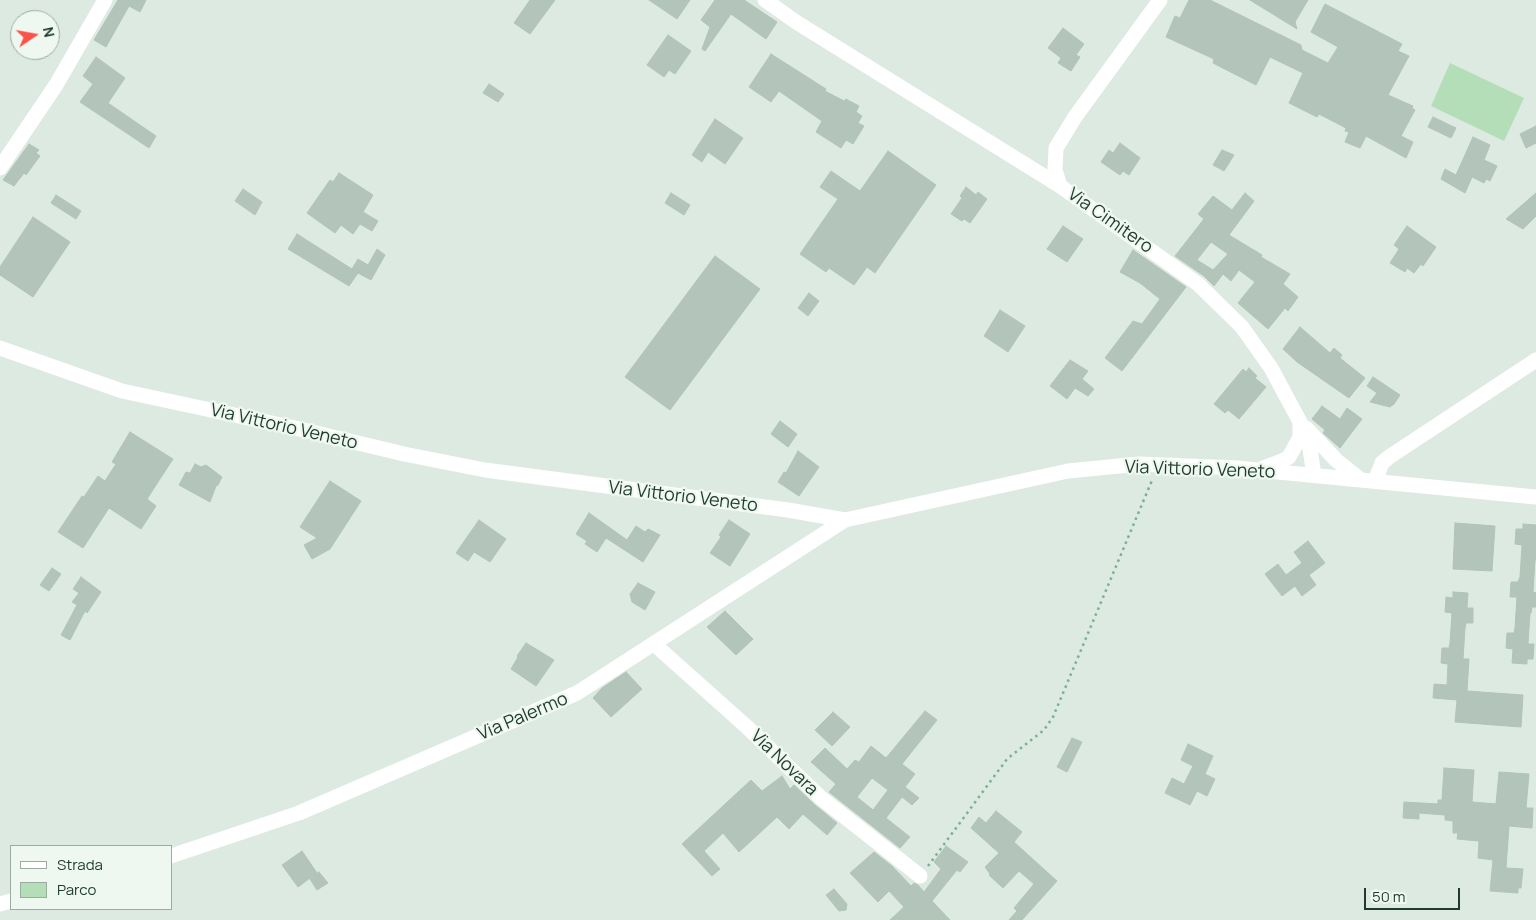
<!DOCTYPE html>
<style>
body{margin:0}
#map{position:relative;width:1536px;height:920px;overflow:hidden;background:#ddeae2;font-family:Manrope,sans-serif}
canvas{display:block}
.legend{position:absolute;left:10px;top:845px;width:162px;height:65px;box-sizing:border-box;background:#eef7f0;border:1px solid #9baca2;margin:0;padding:6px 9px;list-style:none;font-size:15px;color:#1e3b2d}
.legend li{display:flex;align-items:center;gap:10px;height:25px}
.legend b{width:25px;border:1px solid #9baca2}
.north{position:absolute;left:10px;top:10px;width:50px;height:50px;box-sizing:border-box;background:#eef7f0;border:1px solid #9baca2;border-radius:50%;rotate:78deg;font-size:14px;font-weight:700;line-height:20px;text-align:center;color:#1e3b2d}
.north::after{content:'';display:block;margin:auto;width:18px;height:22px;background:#fc524a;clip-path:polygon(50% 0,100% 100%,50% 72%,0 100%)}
.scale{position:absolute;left:1364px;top:888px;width:96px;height:22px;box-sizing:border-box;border:2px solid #1e3b2d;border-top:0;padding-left:6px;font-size:15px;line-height:18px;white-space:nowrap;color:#1e3b2d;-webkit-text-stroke:4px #eef7f0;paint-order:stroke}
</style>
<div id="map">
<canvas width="1536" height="920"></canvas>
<ul class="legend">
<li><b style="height:6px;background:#fff"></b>Strada</li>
<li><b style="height:14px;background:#b4deb7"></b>Parco</li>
</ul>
<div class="north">N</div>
<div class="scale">50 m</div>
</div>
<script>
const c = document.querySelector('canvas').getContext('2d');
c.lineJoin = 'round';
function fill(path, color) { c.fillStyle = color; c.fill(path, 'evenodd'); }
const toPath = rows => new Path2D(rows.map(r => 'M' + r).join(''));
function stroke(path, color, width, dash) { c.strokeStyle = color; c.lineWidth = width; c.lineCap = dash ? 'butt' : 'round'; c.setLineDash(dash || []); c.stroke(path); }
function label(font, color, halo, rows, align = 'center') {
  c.font = font + ' Manrope,sans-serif'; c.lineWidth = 4.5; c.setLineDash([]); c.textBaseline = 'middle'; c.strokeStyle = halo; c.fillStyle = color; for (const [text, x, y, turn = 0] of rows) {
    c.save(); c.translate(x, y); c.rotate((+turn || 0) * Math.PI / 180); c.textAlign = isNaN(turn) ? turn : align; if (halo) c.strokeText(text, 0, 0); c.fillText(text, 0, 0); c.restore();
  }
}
fill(toPath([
 [1450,63,1524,98,1504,141,1431,106]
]), '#b4deb7');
const building = toPath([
 [118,0,146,0,140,12,129,6,106,47,94,40,118,0],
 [530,0,555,0,530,34,514,23,530,0],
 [649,0,690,0,677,19,649,0],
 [715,0,744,0,777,22,766,39,731,14,705,51,702,49,710,27,701,20,715,0],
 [1189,0,1210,0,1301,45,1302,50,1328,63,1338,47,1311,32,1325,4,1402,44,1398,51,1409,56,1388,95,1413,106,1412,108,1415,110,1401,136,1413,142,1406,158,1366,136,1360,148,1345,142,1349,132,1345,131,1346,128,1319,114,1317,117,1289,103,1303,73,1270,57,1256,85,1213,63,1214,59,1166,37,1175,16,1180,18,1189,0],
 [1250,0,1308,0,1295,22,1297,29,1250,0],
 [1063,28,1084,44,1076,55,1080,57,1071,71,1058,63,1061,58,1048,48,1063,28],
 [668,35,691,51,675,74,669,70,664,77,647,65,668,35],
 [771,54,826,89,825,91,844,101,846,99,859,106,856,112,862,116,858,123,864,126,853,144,846,140,841,148,816,132,822,121,779,91,771,102,749,87,771,54],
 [96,57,125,78,108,103,156,136,149,148,80,102,93,84,83,76,96,57],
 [489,84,504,94,498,102,483,93,489,84],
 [1433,117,1456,128,1451,138,1428,127,1433,117],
 [715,119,743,138,725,164,708,152,702,162,692,155,715,119],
 [1536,126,1536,143,1526,148,1520,134,1536,126],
 [1473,137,1490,145,1484,160,1497,166,1490,181,1486,179,1484,183,1472,177,1465,193,1441,179,1445,169,1456,175,1473,137],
 [1120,143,1140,158,1129,175,1123,171,1120,175,1101,162,1109,150,1113,153,1120,143],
 [29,144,39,150,36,153,40,156,26,175,24,173,14,186,3,180,29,144],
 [1222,150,1234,155,1224,171,1213,165,1222,150],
 [888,151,936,185,875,273,867,267,854,285,829,268,826,272,800,254,838,199,820,187,831,171,860,191,888,151],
 [339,173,373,195,363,212,378,221,372,231,360,224,353,234,341,225,335,233,307,213,330,180,333,182,339,173],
 [966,187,976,195,978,192,987,199,970,223,964,219,962,221,951,214,962,198,960,196,966,187],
 [243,189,262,202,255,215,235,201,243,189],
 [671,193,690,205,684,215,665,203,671,193],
 [1245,193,1254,201,1229,235,1262,255,1261,257,1290,274,1283,284,1298,297,1288,311,1285,308,1268,329,1238,303,1255,282,1239,270,1231,281,1223,274,1214,286,1204,276,1175,256,1204,219,1198,214,1213,196,1232,210,1245,193],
 [1211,242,1228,254,1213,270,1197,260,1211,242],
 [1536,193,1536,216,1523,229,1506,219,1536,193],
 [56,195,81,211,76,219,51,203,56,195],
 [33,217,70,242,33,297,0,275,0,267,33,217],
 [1063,226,1083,239,1067,262,1047,249,1063,226],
 [1407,226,1436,247,1423,266,1421,264,1414,273,1407,268,1405,272,1390,263,1399,249,1394,245,1407,226],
 [297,234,352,269,358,259,368,265,377,249,385,255,371,280,358,273,349,286,288,249,297,234],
 [1133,250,1186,287,1122,371,1105,358,1133,321,1142,324,1160,299,1140,283,1120,272,1133,250],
 [715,256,760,289,670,410,625,377,715,256],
 [809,293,819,301,808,316,798,308,809,293],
 [1000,310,1025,326,1008,352,984,336,1000,310],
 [1300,327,1330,353,1334,348,1342,355,1340,358,1365,378,1349,398,1297,362,1283,349,1300,327],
 [1070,360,1088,371,1082,379,1094,389,1088,396,1075,388,1067,399,1050,386,1070,360],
 [1249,368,1257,376,1255,378,1266,387,1239,419,1228,410,1225,413,1214,404,1243,369,1246,372,1249,368],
 [1373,377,1400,395,1394,404,1390,407,1370,402,1377,393,1367,386,1373,377],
 [1322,406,1340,419,1347,408,1362,419,1340,448,1323,433,1325,430,1312,419,1322,406],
 [780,421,797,434,788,447,771,434,780,421],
 [130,432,173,459,147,499,156,506,141,529,109,508,83,548,58,532,82,496,84,497,98,476,105,481,116,464,112,462,130,432],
 [798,451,819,467,799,496,778,482,784,472,786,473,798,451],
 [195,464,201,467,206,465,222,477,218,485,216,486,210,502,179,485,186,472,190,473,195,464],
 [330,481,361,501,330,549,312,559,304,545,317,538,300,527,330,481],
 [589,513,627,540,636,526,645,532,648,529,660,535,643,562,606,538,597,552,585,544,587,541,576,534,589,513],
 [479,520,506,539,490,562,474,552,468,561,456,553,479,520],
 [729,520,750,534,730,566,710,553,721,537,719,535,729,520],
 [1455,523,1495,526,1492,571,1453,569,1455,523],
 [1523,524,1536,525,1536,560,1535,560,1533,592,1536,593,1536,607,1532,607,1531,613,1530,613,1528,644,1534,644,1533,659,1527,659,1527,664,1512,663,1513,649,1506,648,1507,633,1514,633,1515,628,1517,597,1510,597,1511,582,1518,582,1520,577,1522,545,1515,544,1516,529,1523,529,1523,524],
 [1308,541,1325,563,1309,575,1316,585,1302,596,1295,586,1282,596,1265,574,1278,564,1286,575,1302,563,1294,552,1308,541],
 [52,568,61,574,49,591,40,585,52,568],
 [81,577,101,592,87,613,85,611,70,640,61,635,77,605,72,602,79,593,73,589,81,577],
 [638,583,655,592,645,610,632,602,630,594,638,583],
 [1453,592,1468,593,1467,608,1473,608,1473,623,1466,623,1465,628,1463,659,1469,659,1467,691,1523,695,1521,727,1455,722,1457,700,1433,698,1434,684,1447,685,1448,664,1441,663,1442,648,1449,648,1450,643,1452,613,1445,612,1446,597,1453,598,1453,592],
 [725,611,753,639,736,655,707,627,725,611],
 [526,643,554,660,536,686,511,669,518,657,517,656,526,643],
 [626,672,642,689,611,717,593,698,602,688,626,672],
 [925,711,937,720,902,764,915,774,905,787,919,798,912,805,902,797,886,818,910,837,900,848,829,792,836,784,811,762,825,748,847,769,855,760,859,762,871,746,886,758,925,711],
 [872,778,888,790,873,810,857,797,872,778],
 [833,712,850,727,832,746,815,730,833,712],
 [1072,738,1082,742,1067,772,1057,767,1072,738],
 [1188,744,1213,756,1205,774,1215,779,1207,796,1197,791,1190,805,1165,793,1172,778,1184,784,1193,766,1181,760,1188,744],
 [1444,768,1474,770,1472,802,1496,804,1499,772,1529,774,1526,808,1533,808,1532,828,1509,826,1506,868,1523,869,1521,888,1518,888,1518,893,1490,891,1493,860,1478,858,1479,841,1457,839,1458,833,1453,833,1453,821,1445,820,1445,815,1419,813,1419,819,1403,818,1404,802,1438,804,1438,800,1442,800,1444,768],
 [782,776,790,789,794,785,815,805,837,823,827,835,803,814,789,829,777,817,739,852,723,833,704,851,720,869,712,876,682,844,751,780,762,791,782,776],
 [996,811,1022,832,1014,842,1057,881,1022,920,1009,920,1017,911,1014,908,1034,884,1019,871,1003,888,989,875,990,874,985,867,999,853,971,828,979,817,986,823,996,811],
 [946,846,968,862,960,872,957,870,932,901,950,920,890,920,904,907,889,891,878,902,850,873,874,852,892,866,911,886,914,883,918,885,924,892,941,869,934,862,946,846],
 [302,851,317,873,298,887,282,865,302,851],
 [319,872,328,883,317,890,310,879,319,872],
 [834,889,847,904,846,910,839,911,826,895,834,889]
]);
fill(building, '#b3c5ba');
stroke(building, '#b0c4b7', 1);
stroke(toPath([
 [928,866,1007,759,1044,730,1053,717,1153,478]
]), '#7bb095', 2.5, [2.5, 4]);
stroke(toPath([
 [765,0,796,22,1060,186],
 [1160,0,1075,117,1056,148,1055,170,1060,186,1198,284,1242,327,1271,368,1300,422,1309,443,1314,475],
 [0,168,56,85,105,0],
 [0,348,122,391,295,428,404,454,485,470,788,510,845,520,1068,471,1139,464,1237,468,1536,497],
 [1306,428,1336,460,1361,480],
 [1263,468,1282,461,1289,457,1300,437,1300,423],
 [1375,481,1382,463,1389,457,1536,360],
 [654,644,747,727,821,798,920,876],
 [171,856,299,813,577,693,845,520],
 [0,904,11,901]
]), '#fff', 15);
label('18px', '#1e3b2d', '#eef7f0', [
 ["Via Cimitero",1110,221,35],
 ["Via Vittorio Veneto",284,427,13],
 ["Via Vittorio Veneto",1200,470,2],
 ["Via Vittorio Veneto",683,497,7],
 ["Via Palermo",523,717,-23],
 ["Via Novara",784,763,44]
]);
</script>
